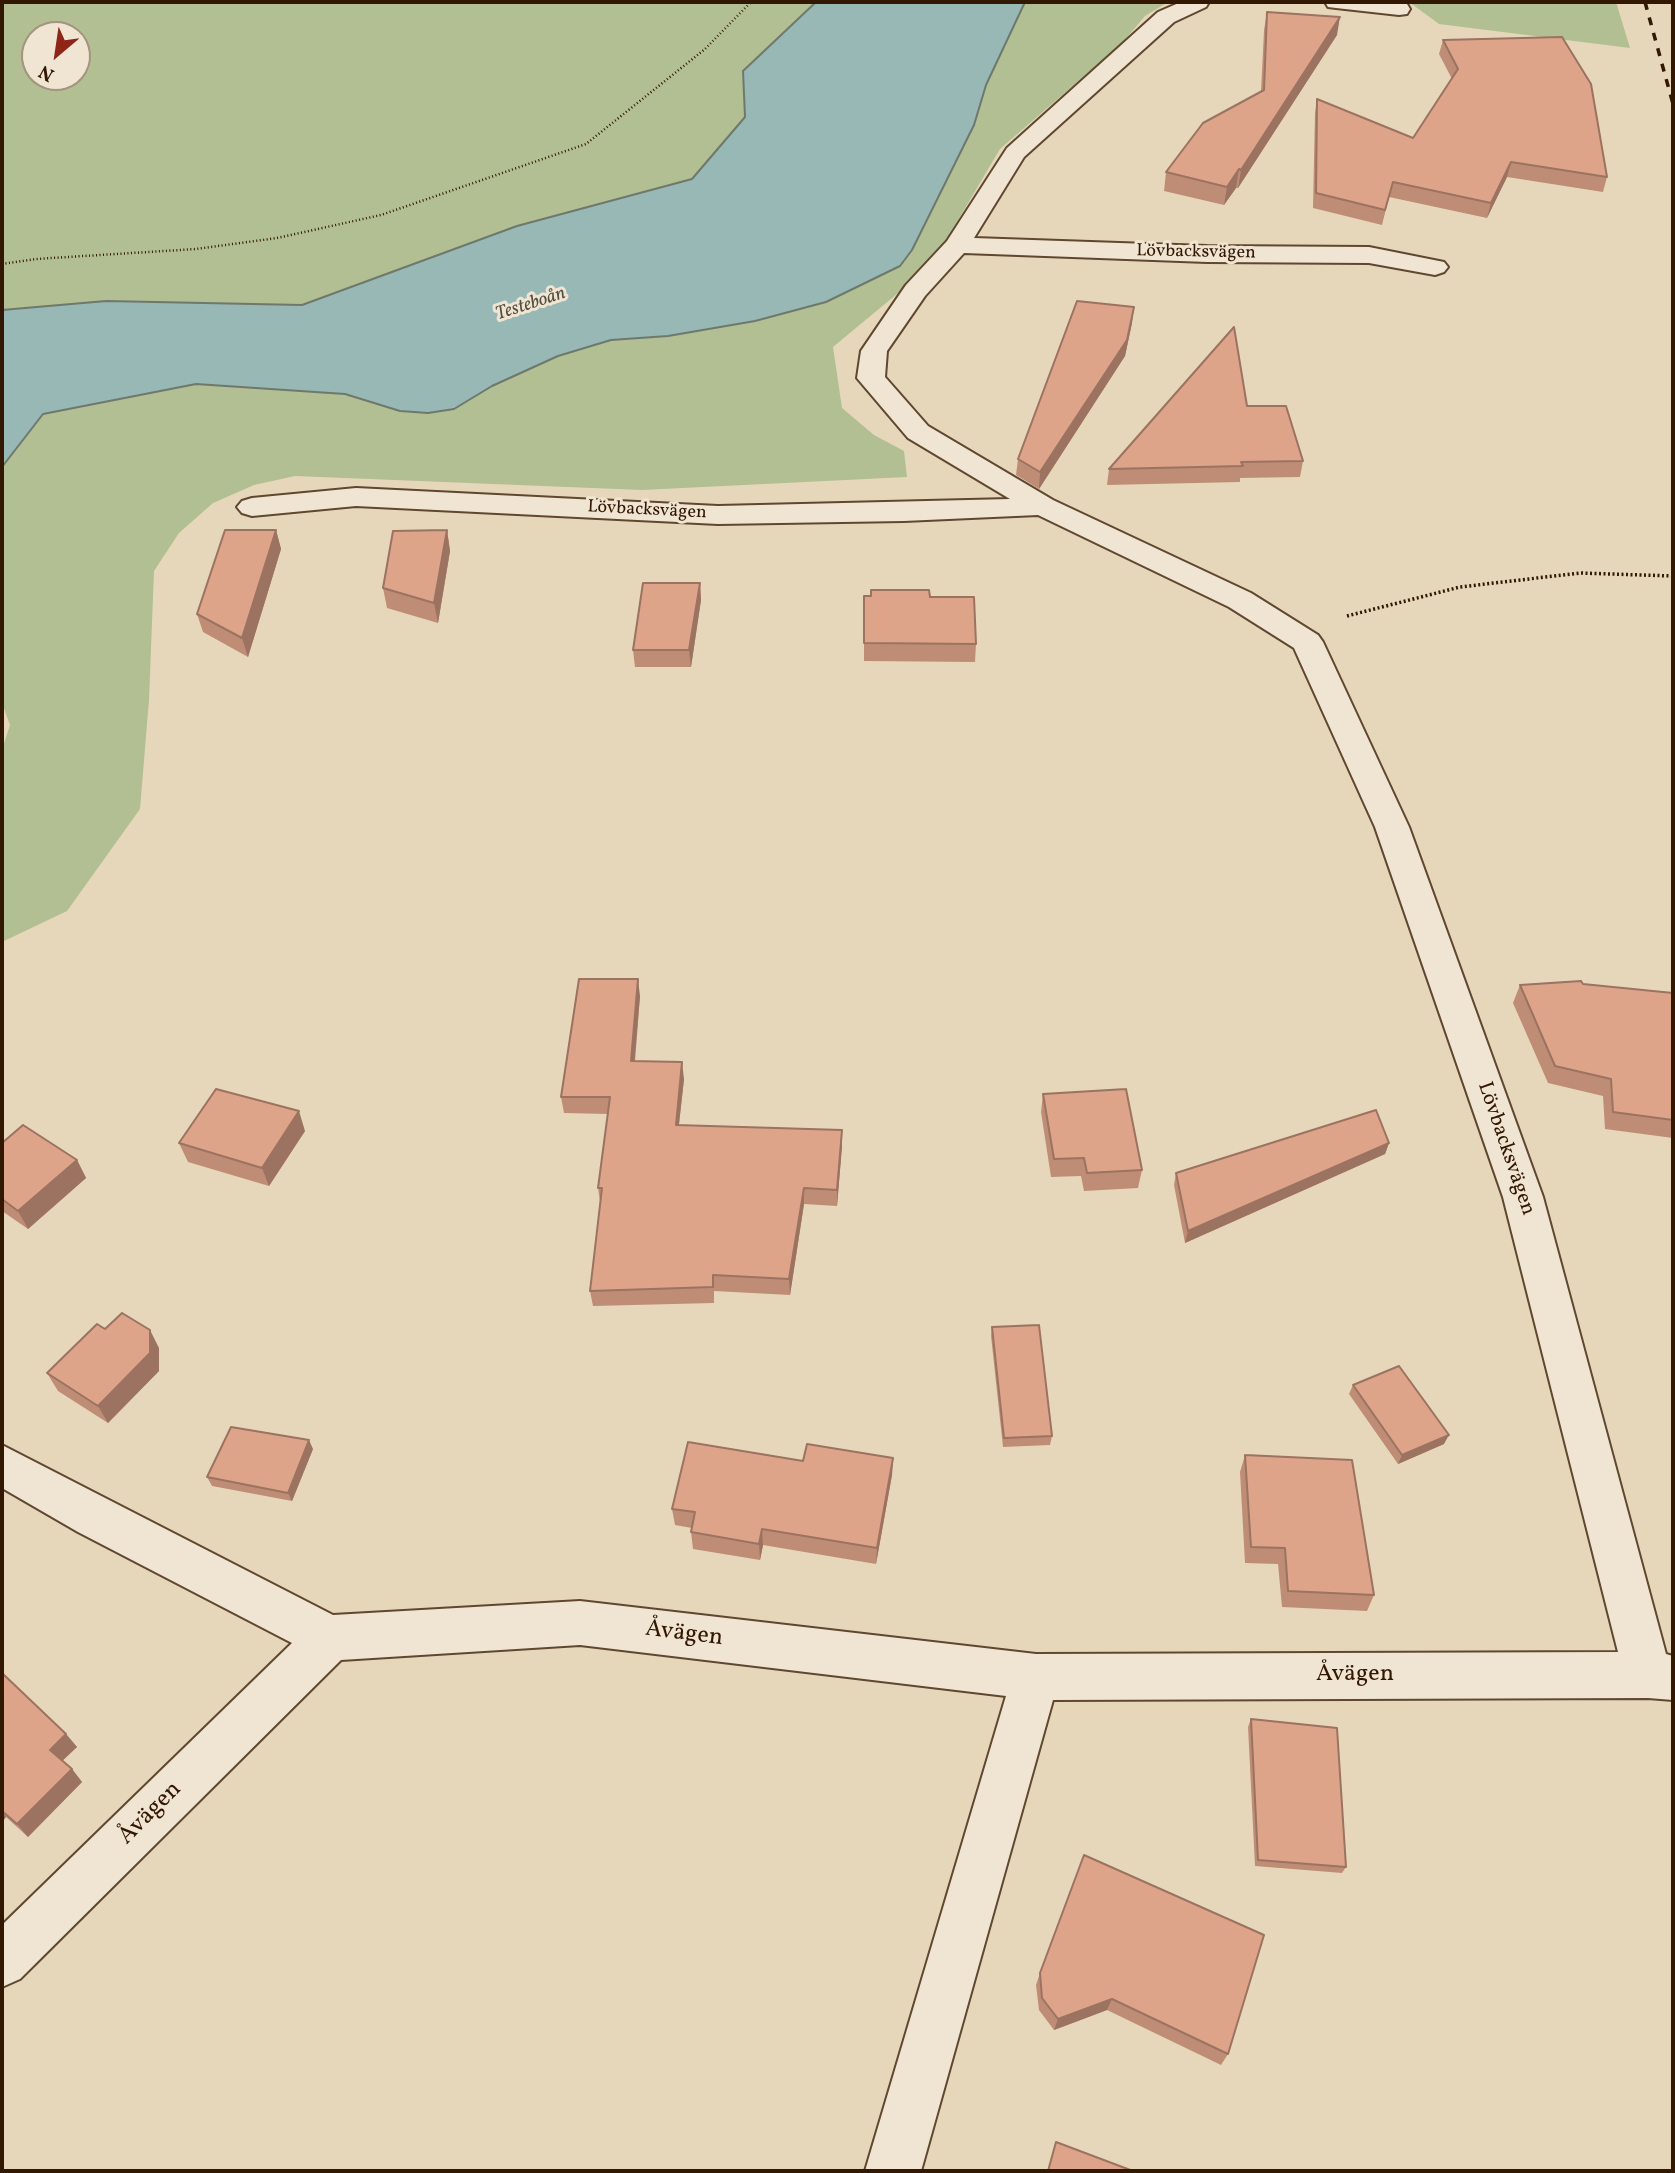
<!DOCTYPE html>
<meta charset="utf-8">
<style>
body{margin:0}
#map{position:relative;width:1675px;height:2173px;overflow:hidden;background:#e7d7ba;font-family:Vollkorn,serif}
canvas{display:block}
.frame{position:absolute;inset:0;border:4px solid #321702;pointer-events:none}
.north{position:absolute;left:21px;top:21px;width:70px;height:70px;box-sizing:border-box;background:#efe5d2;border:2px solid #a3937f;border-radius:50%;rotate:209deg;font-size:19px;font-weight:700;line-height:28px;text-align:center;color:#321702}
.north::after{content:'';display:block;margin:auto;width:24px;height:32px;background:#8f2418;clip-path:polygon(50% 0,100% 100%,50% 72%,0 100%)}
</style>
<div id="map">
<canvas width="1675" height="2173"></canvas>
<div class="frame"></div>
<div class="north">N</div>
</div>
<script>
const c = document.querySelector('canvas').getContext('2d');
c.lineJoin = 'round';
function fill(path, color) { c.fillStyle = color; c.fill(path, 'evenodd'); }
const toPath = rows => new Path2D(rows.map(r => 'M' + r).join(''));
function stroke(path, color, width, dash) { c.strokeStyle = color; c.lineWidth = width; c.lineCap = dash ? 'butt' : 'round'; c.setLineDash(dash || []); c.stroke(path); }
function label(font, color, halo, rows, align = 'center') {
  c.font = font + ' Vollkorn,serif'; c.lineWidth = 6; c.setLineDash([]); c.textBaseline = 'middle'; c.strokeStyle = halo; c.fillStyle = color; for (const [text, x, y, turn = 0] of rows) {
    c.save(); c.translate(x, y); c.rotate((+turn || 0) * Math.PI / 180); c.textAlign = isNaN(turn) ? turn : align; if (halo) c.strokeText(text, 0, 0); c.fillText(text, 0, 0); c.restore();
  }
}
fill(toPath([
 [2,2,815,2,743,71,745,116,692,179,517,226,302,305,106,301,2,310],
 [35,35,77,35,77,77,35,77],
 [1025,2,1168,2,1145,16,1122,43,1000,149,945,242,903,289,833,347,842,408,874,435,904,451,907,477,642,490,295,476,254,485,213,503,179,533,154,571,149,700,140,809,67,911,2,942,2,750,10,725,2,703,2,467,43,414,196,384,345,394,400,411,454,409,492,386,557,356,611,340,668,336,900,266,912,250,974,125,986,85],
 [1409,2,1616,2,1630,48,1439,24]
]), '#b1bf93');
const water = toPath([
 [816,2,1025,2,986,85,974,125,912,250,900,266,826,302,755,321,668,336,611,340,558,356,492,386,454,409,428,413,400,411,345,394,196,384,43,414,2,467,2,310,106,301,302,305,517,226,692,179,745,117,743,71,816,2]
]);
fill(water, '#97b8b5');
stroke(water, '#6f786d', 2);
const minor = toPath([
 [1181,2,1209,2,1206,7,1174,22,1024,157,974,238,1207,246,1369,247,1444,262,1448,267,1444,272,1435,275,1369,263,1207,262,964,253,925,296,887,351,885,377,928,426,1053,500,1251,593,1318,635,1323,642,1409,827,1543,1197,1666,1654,1673,1656,1673,1700,1648,1698,1053,1700,921,2171,865,2171,1006,1696,580,1645,341,1660,20,1979,2,1987,2,1925,292,1643,78,1532,2,1488,2,1445,333,1615,580,1601,1036,1654,1618,1652,1503,1197,1375,827,1294,648,1229,607,1038,515,904,521,718,524,356,506,252,516,242,513,237,507,242,501,252,498,356,488,718,506,1010,499,908,438,857,378,861,351,906,285,947,241,1007,148,1158,12,1181,2],
 [1325,2,1392,2,1407,4,1410,9,1407,14,1399,15,1336,8,1328,7,1325,2]
]);
stroke(minor, '#5f4730', 4);
stroke(toPath([
 [2,264,36,259,196,249,277,238,381,215,586,144,705,49,751,2]
]), '#321702', 2.5, [1, 2.5]);
stroke(toPath([
 [1347,616,1460,587,1580,573,1673,576]
]), '#321702', 3.5, [2, 2.5]);
fill(minor, '#efe5d2');
stroke(toPath([
 [1645,2,1673,104]
]), '#321702', 3.5, [8, 8]);
fill(toPath([
 [1267,12,1337,35,1238,188,1236,188,1224,205,1164,191,1166,172,1261,91,1264,30],
 [1443,40,1607,177,1603,192,1507,177,1487,218,1389,197,1382,225,1313,208,1315,113,1317,99,1413,138,1452,79,1439,54],
 [1132,323,1125,356,1039,489,1016,475,1018,459],
 [1247,406,1303,461,1300,477,1240,478,1240,482,1107,485,1109,469],
 [276,530,281,549,248,657,203,632,197,614],
 [447,530,450,551,438,623,387,608,383,588],
 [700,583,701,600,691,667,635,667,633,650],
 [864,596,930,597,976,644,975,662,864,661],
 [1583,984,1673,993,1673,1138,1605,1129,1603,1096,1548,1083,1513,1003,1520,985],
 [640,996,635,1062,684,1079,679,1125,842,1146,837,1206,804,1204,790,1295,714,1291,714,1303,593,1306,590,1291,600,1202,598,1188,608,1114,564,1113,561,1097],
 [1043,1094,1142,1170,1138,1188,1084,1191,1081,1176,1051,1177,1041,1112],
 [305,1131,269,1186,188,1162,179,1143],
 [2,1143,77,1160,86,1178,28,1229,2,1211],
 [1389,1143,1385,1154,1185,1243,1174,1185,1176,1173],
 [992,1327,1052,1436,1050,1445,1003,1447,991,1336],
 [105,1329,159,1348,159,1371,108,1423,58,1391,47,1373],
 [1353,1385,1444,1444,1398,1464,1349,1394],
 [313,1449,292,1501,212,1486,207,1477],
 [1245,1455,1374,1595,1367,1611,1282,1607,1278,1564,1245,1563,1240,1472],
 [893,1458,892,1475,876,1564,763,1545,760,1560,693,1549,691,1532,692,1528,675,1525,672,1509,803,1461],
 [2,1673,66,1734,77,1747,62,1761,72,1769,82,1782,28,1837,6,1817,2,1822],
 [1251,1719,1346,1867,1342,1873,1255,1866,1248,1727],
 [1084,1855,1228,2054,1221,2065,1107,2010,1054,2030,1039,2010,1036,1985,1040,1973]
]), '#bf8d76');
fill(toPath([
 [1340,17,1337,35,1238,188,1241,170],
 [1511,162,1507,177,1487,218,1491,203],
 [1239,169,1236,188,1224,205,1227,187],
 [1134,307,1132,323,1125,356,1039,489,1040,472],
 [276,530,281,549,248,657,242,638],
 [447,530,450,551,438,623,434,603],
 [700,583,701,600,691,667,689,650],
 [638,979,640,996,633,1078,631,1061],
 [682,1062,684,1079,677,1141,676,1125],
 [299,1111,305,1131,269,1186,262,1168],
 [842,1130,842,1146,837,1206,837,1190],
 [1389,1143,1385,1154,1185,1243,1188,1231],
 [77,1160,86,1178,28,1229,18,1211],
 [804,1188,804,1204,790,1295,789,1279],
 [150,1330,159,1348,159,1371,108,1423,98,1406],
 [1449,1435,1444,1444,1398,1464,1402,1455],
 [309,1440,313,1449,292,1501,288,1493],
 [893,1458,892,1475,876,1564,877,1548],
 [762,1529,763,1545,760,1560,759,1544],
 [66,1734,77,1747,60,1763,50,1750],
 [72,1769,82,1782,28,1837,17,1824],
 [2,1812,6,1817,2,1822],
 [1112,1999,1107,2010,1054,2030,1058,2019]
]), '#9b7360');
const building = toPath([
 [1267,12,1340,17,1241,170,1239,169,1227,187,1166,172,1203,123,1264,90,1267,12],
 [1562,37,1591,84,1607,177,1511,162,1491,203,1393,182,1385,210,1316,193,1317,99,1413,138,1458,69,1443,40,1562,37],
 [1077,301,1134,307,1127,340,1040,472,1018,459,1077,301],
 [1234,327,1247,406,1286,406,1303,461,1241,462,1243,466,1109,469,1234,327],
 [225,530,276,530,242,638,197,614,225,530],
 [447,530,434,603,383,588,393,531,447,530],
 [643,583,700,583,689,650,633,650,643,583],
 [871,590,929,590,930,597,974,597,976,644,864,643,864,596,871,596,871,590],
 [579,979,638,979,631,1061,682,1062,676,1125,842,1130,837,1190,804,1188,789,1279,713,1275,713,1287,590,1291,602,1188,598,1188,610,1097,561,1097,579,979],
 [1581,981,1583,984,1673,993,1673,1120,1613,1112,1611,1079,1555,1066,1520,985,1581,981],
 [216,1089,299,1111,262,1168,179,1143,216,1089],
 [1126,1089,1142,1170,1087,1173,1084,1158,1054,1159,1043,1094,1126,1089],
 [1376,1110,1389,1143,1188,1231,1176,1173,1376,1110],
 [23,1125,77,1160,18,1211,2,1199,2,1143,23,1125],
 [122,1313,150,1330,150,1353,98,1406,47,1373,97,1324,105,1329,122,1313],
 [1039,1325,1052,1436,1004,1438,992,1327,1039,1325],
 [1399,1366,1449,1435,1402,1455,1353,1385,1399,1366],
 [231,1427,309,1440,288,1493,207,1477,231,1427],
 [688,1442,803,1461,807,1444,893,1458,877,1548,762,1529,759,1544,691,1532,695,1512,672,1509,688,1442],
 [1245,1455,1352,1460,1374,1595,1288,1591,1285,1548,1251,1547,1245,1455],
 [2,1673,66,1734,50,1750,72,1769,17,1824,2,1811,2,1673],
 [1251,1719,1337,1728,1346,1867,1258,1860,1251,1719],
 [1084,1855,1264,1935,1228,2054,1112,1999,1058,2019,1042,1998,1040,1973,1084,1855],
 [1056,2142,1133,2171,1048,2171,1056,2142]
]);
fill(building, '#dea489');
stroke(building, '#9b7360', 2);
label('18px', '#321702', '#efe5d2', [
 ["Lövbacksvägen",1196,253,1],
 ["Lövbacksvägen",647,511,3]
]);
label('italic 19px', '#554f41', '#efe5d2', [
 ["Testeboån",531,305,-18]
]);
label('21px', '#321702', '#efe5d2', [
 ["Lövbacksvägen",1505,1149,71]
]);
label('24px', '#321702', '#efe5d2', [
 ["Åvägen",684,1635,7],
 ["Åvägen",1355,1676],
 ["Åvägen",151,1814,-45]
]);
</script>
